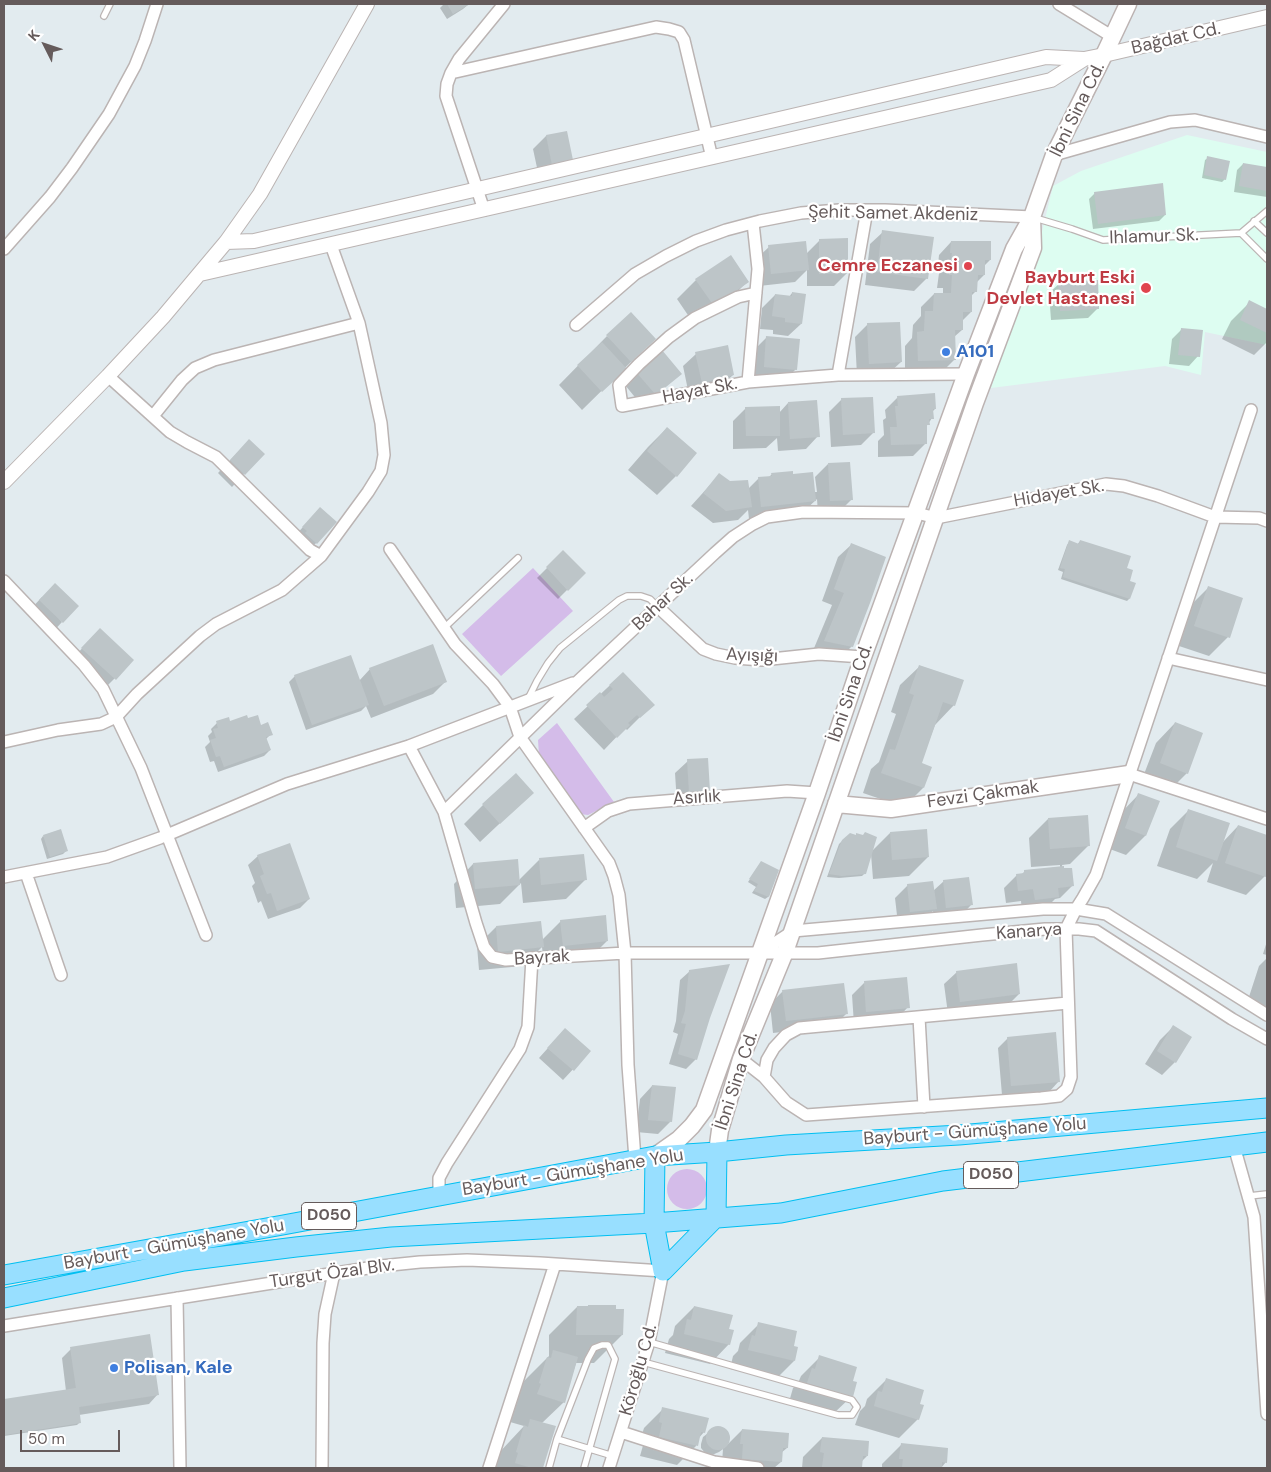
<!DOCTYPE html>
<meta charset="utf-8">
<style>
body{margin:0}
#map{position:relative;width:1271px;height:1472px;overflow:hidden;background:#e2ebef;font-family:"DM Sans",sans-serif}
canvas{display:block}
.frame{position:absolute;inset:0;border:5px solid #655b5b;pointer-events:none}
.north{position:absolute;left:20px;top:20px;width:50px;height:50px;-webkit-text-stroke:4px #fff;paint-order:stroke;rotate:311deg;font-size:14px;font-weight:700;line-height:20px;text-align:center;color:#655b5b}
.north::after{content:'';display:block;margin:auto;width:18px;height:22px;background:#655b5b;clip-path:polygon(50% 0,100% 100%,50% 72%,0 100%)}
.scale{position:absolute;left:20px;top:1430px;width:100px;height:22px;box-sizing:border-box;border:2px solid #655b5b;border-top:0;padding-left:6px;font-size:15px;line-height:18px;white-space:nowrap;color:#655b5b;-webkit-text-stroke:4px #fff;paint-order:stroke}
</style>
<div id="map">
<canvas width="1271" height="1472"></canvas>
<div class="frame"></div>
<div class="north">K</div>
<div class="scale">50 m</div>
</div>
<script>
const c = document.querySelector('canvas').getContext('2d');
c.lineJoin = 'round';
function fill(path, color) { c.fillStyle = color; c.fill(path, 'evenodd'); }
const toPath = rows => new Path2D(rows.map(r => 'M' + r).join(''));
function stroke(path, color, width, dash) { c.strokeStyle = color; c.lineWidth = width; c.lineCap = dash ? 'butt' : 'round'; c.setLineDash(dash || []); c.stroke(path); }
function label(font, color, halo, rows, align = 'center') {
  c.font = font + ' "DM Sans",sans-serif'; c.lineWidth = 4.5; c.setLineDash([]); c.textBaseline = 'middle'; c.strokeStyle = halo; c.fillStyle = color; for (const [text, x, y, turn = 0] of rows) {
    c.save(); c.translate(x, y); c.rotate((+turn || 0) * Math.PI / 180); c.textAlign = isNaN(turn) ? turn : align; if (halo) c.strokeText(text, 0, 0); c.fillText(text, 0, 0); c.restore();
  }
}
fill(toPath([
 [1187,135,1267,152,1267,345,1205,332,1201,375,1165,366,991,388,1039,244,1053,186,1081,171]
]), '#ddfdf1');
fill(toPath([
 [533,568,573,611,501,676,462,634],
 [557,723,614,802,588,815,580,814,539,755,538,740],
 '667 1189a20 20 0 1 1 40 0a20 20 0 1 1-40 0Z'
]), '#d4bce9');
fill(toPath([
 [444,4,469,4,463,9,447,19,440,8],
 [566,132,559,172,539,177,533,149,546,136],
 [1208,158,1225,179,1222,182,1202,178,1205,160],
 [1243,164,1267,168,1267,197,1234,192,1237,170],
 [1095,193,1165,215,1159,221,1093,229,1089,199],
 [883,232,927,278,914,291,865,285,870,244],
 [820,240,847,273,834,286,807,286,807,270,795,282,759,286,756,259,769,247,806,254],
 [951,242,990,260,984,266,984,275,976,283,976,291,971,296,971,312,962,321,962,330,954,337,955,359,942,372,905,373,905,346,912,338,913,325,921,316,921,307,934,294,943,294,943,288,937,288,940,266,938,265,939,255],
 [696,280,747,282,728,301,694,324,677,299],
 [1059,284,1098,308,1088,318,1051,320,1049,293],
 [792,293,801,324,788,336,773,334,773,330,760,329,762,308,775,295,789,297],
 [1250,302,1267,310,1267,342,1254,355,1222,339,1231,321],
 [868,324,901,362,888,374,857,376,855,337],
 [1181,330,1198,356,1189,366,1169,364,1172,339],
 [607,336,635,358,582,410,559,385],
 [767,337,796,369,783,382,752,379,754,350],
 [696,354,733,375,720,387,689,395,683,366],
 [637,373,680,374,643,407,625,385],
 [898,397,935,409,932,412,932,418,926,427,926,443,913,456,878,457,878,441,884,435,883,420,886,418,885,410],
 [842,399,874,432,861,445,831,447,829,412],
 [788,403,818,436,806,449,778,451,777,438,766,448,733,449,733,421,746,408,779,413],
 [667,428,676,476,657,495,628,470,648,447],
 [237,453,244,474,232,487,218,473],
 [828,464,852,499,839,512,818,514,817,499,802,513,749,519,748,510,738,520,713,523,691,506,719,475,730,482,748,489,759,478,769,477,772,474,792,475,814,492,817,492,815,477],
 [311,518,335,522,307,553,294,537],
 [1080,541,1125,569,1128,581,1135,584,1129,599,1127,601,1061,579,1063,572,1058,570,1067,545,1069,542,1077,545],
 [851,545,852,646,839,659,812,653,832,605,822,601,838,557],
 [563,552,584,573,558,599,537,578],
 [1208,588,1228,637,1209,656,1176,645,1189,607],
 [42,597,62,622,50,635,27,613],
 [91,639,133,660,105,688,73,658],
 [920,666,954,705,935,725,920,764,923,788,904,807,863,793,871,769,879,762,896,714,891,712,900,685],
 [370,669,446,681,433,694,371,718,366,706,361,711,306,730,289,682,295,676,359,681],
 [623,673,640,717,627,730,625,728,604,750,574,719],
 [246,720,271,734,266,739,270,750,264,756,218,772,214,761,210,762,205,747,210,742,208,736,212,732,211,729,217,723],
 [1175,723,1187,773,1168,792,1141,782,1156,743],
 [688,761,709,790,696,803,677,804,675,773],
 [532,793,480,842,464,824,483,805],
 [1139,794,1158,802,1145,836,1126,855,1107,848,1120,814],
 [1189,810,1222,843,1238,826,1267,836,1267,871,1265,876,1246,895,1207,882,1213,863,1197,879,1157,866,1170,829],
 [1048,819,1089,845,1070,864,1062,865,1063,870,1073,885,1060,898,1055,899,1045,909,1022,912,1021,901,1006,903,1004,888,1017,875,1021,875,1025,871,1060,867,1060,865,1031,867,1029,838],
 [926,830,928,857,909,876,873,879,871,854,865,873,862,876,839,878,827,877,839,844,842,841,871,852,890,833],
 [43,836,66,851,63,854,47,859,41,839],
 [258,856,309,899,300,908,268,919,261,901,258,903,252,886,255,883,248,865],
 [539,860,585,880,566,899,523,903,521,883,500,904,456,908,454,884,473,864,519,880],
 [759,866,777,870,768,897,765,899,752,893,756,887,748,882],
 [944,881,971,905,959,918,934,920,933,911,923,921,898,924,895,898,908,885,933,891],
 [561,921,607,941,588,960,544,964,542,947,523,966,479,970,477,946,496,927,542,940],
 [1267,941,1267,955,1263,954],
 [1267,958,1267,1010,1247,1003,1259,966],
 [690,971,709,1018,696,1059,686,1069,669,1064,678,1034,673,1032,676,1021,680,980],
 [957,972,1019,994,1006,1007,948,1014,944,984],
 [864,983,908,1007,896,1020,854,1024,852,995],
 [783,991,847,1013,834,1026,773,1033,770,1004],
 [1173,1027,1175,1062,1162,1075,1145,1064,1160,1040],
 [1008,1038,1059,1081,1050,1091,1002,1095,998,1048],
 [556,1039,590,1051,563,1080,539,1058],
 [652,1086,671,1121,658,1134,636,1132,640,1099],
 [577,1307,622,1335,594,1363,576,1363,564,1402,542,1423,554,1427,542,1468,493,1468,497,1455,524,1426,510,1422,513,1412,512,1411,519,1386,549,1356,549,1335],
 [694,1307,729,1344,710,1364,665,1353,669,1339,673,1335,675,1326],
 [759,1324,793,1347,797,1348,794,1361,775,1380,730,1369,733,1356,738,1351,740,1343],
 [71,1349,158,1394,149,1404,79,1415,80,1422,77,1425,4,1436,4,1400,66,1391,62,1358],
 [820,1357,851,1382,852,1396,832,1415,789,1402,793,1388,798,1383,801,1376],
 [886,1380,918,1405,918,1419,899,1438,855,1425,860,1411,865,1406,867,1399],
 [663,1409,704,1432,698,1439,696,1446,677,1465,640,1456,644,1442,640,1441,644,1428],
 [716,1427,723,1428,728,1432,729,1439,727,1445,742,1430,787,1448,781,1453,781,1462,774,1468,724,1468,722,1463,723,1449,719,1452,712,1455,706,1454,701,1448,701,1444,703,1437],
 [822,1438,867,1456,862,1461,861,1468,802,1468,803,1457],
 [901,1445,946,1462,941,1468,882,1468,882,1464]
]), '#0003');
fill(toPath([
 [447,4,470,4,453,14],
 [567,131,573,160,552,165,546,135],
 [1207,156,1230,161,1226,180,1204,175],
 [1243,163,1267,167,1267,191,1239,186],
 [1163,183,1166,215,1098,224,1094,192],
 [882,230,934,237,928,279,877,272],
 [848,238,848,273,819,274,819,239],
 [806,241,809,270,771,274,768,245],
 [951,241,991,241,991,260,985,260,985,275,978,275,977,292,972,292,972,312,963,312,963,330,955,330,956,360,918,361,917,332,924,331,925,311,933,311,934,293,951,293,952,275,949,275,952,253,950,253],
 [731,255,749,282,714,306,695,279],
 [1098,280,1099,309,1060,311,1058,282],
 [792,292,806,294,802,324,785,322,785,318,772,316,775,294,792,296],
 [1249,300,1267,309,1267,333,1240,320],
 [631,312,656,339,631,362,606,335],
 [900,322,902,362,869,364,867,323],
 [1181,328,1203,330,1200,357,1178,355],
 [766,336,800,339,797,370,764,367],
 [602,342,627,369,602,392,577,365],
 [728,345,734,375,702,383,695,352],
 [662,350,682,374,656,395,636,372],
 [935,393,936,409,933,409,934,419,929,419,930,425,927,425,927,444,891,445,890,427,897,427,895,406,898,406,897,396],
 [873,397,875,433,843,435,841,398],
 [817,400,820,437,790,439,788,402],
 [780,406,780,436,746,436,745,407],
 [667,427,697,453,677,477,647,451],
 [249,439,265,454,245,475,230,460],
 [850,462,853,500,830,501,828,463],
 [793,471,793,474,813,472,816,501,761,507,758,477,772,476,771,473],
 [719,473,730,481,748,480,752,507,726,511,703,493],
 [320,507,337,522,317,544,305,533,307,531,302,527],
 [1069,540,1079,544,1080,540,1131,556,1127,568,1133,570,1130,581,1136,583,1130,599,1063,577,1065,569,1060,568],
 [851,543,886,557,870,603,853,647,824,641,844,593,834,589],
 [563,550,586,573,568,591,546,567],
 [55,583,79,606,63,623,39,600],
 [1208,586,1243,598,1230,638,1194,626],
 [100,628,134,660,116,680,81,648],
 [433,644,447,682,384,706,369,668],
 [351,655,369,705,312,725,294,675],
 [919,665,964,680,955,706,943,702,922,763,932,767,924,788,881,773,890,749,895,750,914,695,909,693],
 [623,672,655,705,640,718,637,715,628,723,630,725,617,738,586,705,600,692,604,697,613,689,609,685],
 [247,715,248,718,258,715,261,725,268,722,273,735,266,737,271,750,224,767,220,756,216,757,210,740,216,738,213,729,218,728,216,721,229,717,230,721],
 [1175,722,1203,733,1188,774,1160,763],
 [708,758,710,791,689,792,687,759],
 [516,773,534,793,500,824,482,804],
 [1138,793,1160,801,1146,836,1125,828],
 [1188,809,1230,823,1217,861,1176,847],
 [1088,815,1090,846,1050,849,1048,818],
 [1238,825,1267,835,1266,877,1225,863],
 [61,829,68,851,50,857,43,835],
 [927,829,929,857,892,860,890,832],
 [865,832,877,837,866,874,842,876,829,874,842,840,850,833,856,835,856,833,863,835],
 [290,843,310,899,277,911,271,893,267,894,260,876,264,874,257,855],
 [584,854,587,880,541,885,539,858],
 [518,859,520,885,475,889,473,863],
 [761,861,779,870,769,897,754,891,758,884,749,879],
 [1064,866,1064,868,1072,868,1074,886,1058,888,1059,897,1035,900,1033,889,1018,891,1016,874,1024,873,1024,870],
 [969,877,973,905,946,908,943,880],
 [933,881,937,909,910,912,907,884],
 [606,915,608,941,563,946,560,920],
 [541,921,544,947,498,952,496,926],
 [1017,963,1020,994,960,1002,956,971],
 [730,964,710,1018,697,1060,678,1054,686,1024,681,1023,685,1011,689,970],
 [907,977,910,1008,866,1012,864,981],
 [844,983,848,1014,786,1021,782,990],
 [1173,1025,1192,1037,1176,1063,1157,1051],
 [565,1028,591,1051,574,1071,547,1048],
 [1056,1032,1060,1082,1011,1086,1007,1037],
 [652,1085,676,1087,672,1122,648,1120],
 [588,1305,616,1305,616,1309,624,1309,623,1335,576,1335,577,1306,588,1306],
 [694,1306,733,1315,729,1329,734,1330,730,1345,684,1334,687,1319,691,1320],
 [758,1322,797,1331,794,1346,798,1347,795,1361,748,1350,752,1335,755,1336],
 [150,1334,159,1395,79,1407,81,1423,4,1435,4,1399,76,1388,70,1347],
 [553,1350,578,1357,565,1403,537,1394,541,1384,539,1383,547,1357,551,1358],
 [819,1355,857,1367,853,1381,857,1382,853,1397,807,1383,812,1368,815,1369],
 [886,1378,924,1390,920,1404,924,1405,919,1420,874,1406,878,1391,882,1392],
 [662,1407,709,1418,705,1433,701,1432,698,1446,659,1437,662,1423,659,1422],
 [530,1419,556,1426,543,1468,532,1468,515,1463,518,1453,516,1452,524,1425,528,1427],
 '706 1438a12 12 0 1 1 24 0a12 12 0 1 1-24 0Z',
 [742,1429,789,1433,788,1448,783,1448,782,1462,742,1459,743,1444,740,1444],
 [822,1437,869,1441,868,1456,863,1456,862,1468,822,1467,824,1453,820,1452],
 [901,1443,948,1448,947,1463,942,1462,942,1468,902,1468,903,1459,899,1459]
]), '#bdc5c8');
const service = toPath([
 [104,16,110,4],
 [1035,218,1072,229,1103,240,1241,233,1267,259],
 [1254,221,1267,233],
 [1241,233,1267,211],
 [444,628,518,558],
 [528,699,537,681,548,663,560,648,619,600,627,596,641,596,650,599,658,607],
 [1249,1196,1267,1194],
 [643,1362,838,1415,852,1415,857,1407,852,1400,649,1342],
 [557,1439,613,1456],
 [549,1468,557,1439,588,1359,594,1348,602,1345,608,1345,615,1359,584,1468]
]);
const minor = toPath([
 [1059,4,1113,37],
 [451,73,656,27,669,29,679,32,684,40,712,158],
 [1054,155,1170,122,1195,120,1267,137],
 [484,210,446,96,447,84,451,73,459,59,504,4],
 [4,249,50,197,72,168,109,114,135,66,145,41,157,4],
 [756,293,738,297,695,318,669,337,639,364,619,385,622,406,748,382,838,375,966,374],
 [576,325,635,274,666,256,696,241,726,230,760,221,801,213,839,210,885,210,1032,217],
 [838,375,867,210],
 [108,376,170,432,187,442,216,457,310,550,321,556],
 [748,382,758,269,753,223],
 [153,416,182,380,195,368,214,360,359,323],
 [390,549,455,644,493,684,510,707,520,737,609,863,614,876,619,895,625,953,628,1065,635,1159],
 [4,581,84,665,103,689,141,768,206,935],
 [658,607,703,649,716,654,735,658,762,660,819,654,863,657],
 [1168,658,1267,680],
 [4,742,58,730,101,724,116,717,137,694,200,636,216,624,282,590,321,556,368,492,381,471,384,455,381,423,359,323,331,245],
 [409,746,444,812,476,923,484,947,492,957,506,960,625,953,818,953,982,935,1045,929,1079,929,1096,931,1232,1019,1267,1039],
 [1129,774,1267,819],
 [444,812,577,682,715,553,733,537,753,524,767,517,803,512,917,513,936,518,1106,484,1124,486,1158,496,1215,517,1259,518,1267,521],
 [584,828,608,811,629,804,787,791,817,793],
 [26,873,61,975],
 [4,877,107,857,160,838,287,784,409,746,573,683],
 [761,952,793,931,1043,909,1076,909,1106,914,1267,1015],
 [919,1017,924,1107],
 [741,1059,764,1077,786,1102,806,1115,1041,1098,1059,1096,1067,1089,1071,1077,1066,929,1076,909,1083,898,1096,875,1251,410],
 [764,1077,767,1060,774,1048,786,1035,799,1028,1068,1003],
 [1234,1146,1254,1217,1267,1414],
 [439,1195,439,1178,447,1163,520,1049,528,1027,532,958],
 [177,1298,180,1468],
 [4,1326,297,1279,381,1266,420,1262,467,1260,540,1263,663,1271,649,1342,609,1468],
 [621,1432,714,1462,758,1468],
 [322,1468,323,1343,325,1314,334,1273],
 [489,1468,555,1264]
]);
const tertiary = toPath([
 [226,242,254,241,1046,57,1084,59,1104,55,1267,17],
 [200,274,1051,80,1084,59],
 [4,482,108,376,163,317,226,242,260,194,367,4]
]);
const secondary = toPath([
 [836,804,891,809,1129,774],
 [717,1152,720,1130,741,1059,785,952,975,403,1033,248,1032,217],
 [655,1156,679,1139,692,1126,704,1110,817,793,863,657,966,374,1014,249,1032,217,1054,155,1104,55,1128,4]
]);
const trunk = toPath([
 [655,1156,654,1223,663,1271],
 [663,1271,716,1217,717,1152],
 [4,1275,283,1225,655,1156,717,1152,786,1145,959,1135,1267,1108],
 [4,1298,184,1261,296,1247,391,1237,654,1223,781,1213,943,1181,1267,1142]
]);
stroke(service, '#bbb4b3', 8);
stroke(minor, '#bbb4b3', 14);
stroke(tertiary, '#bbb4b3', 16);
stroke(secondary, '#bcb3b2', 19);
stroke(trunk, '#00bff1', 21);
stroke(service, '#fff', 5.5);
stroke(minor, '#fff', 11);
stroke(tertiary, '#fff', 14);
stroke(secondary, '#fff', 16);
stroke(trunk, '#98dfff', 19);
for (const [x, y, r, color] of [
 [968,266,5,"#e0444e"],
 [1146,288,6,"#e0444e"],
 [946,352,5,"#3f7fe0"],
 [114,1368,5,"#3f7fe0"]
]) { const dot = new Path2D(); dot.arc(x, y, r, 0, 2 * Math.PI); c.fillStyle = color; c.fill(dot); stroke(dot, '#fff', 2); }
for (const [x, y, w] of [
 [991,1175,55],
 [329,1216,55]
]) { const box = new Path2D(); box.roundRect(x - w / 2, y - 13.5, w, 27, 4); c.fillStyle = '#fff'; c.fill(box); stroke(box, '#655b5b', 1); }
label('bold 16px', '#655b5b', null, [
 ["D050",991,1175],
 ["D050",329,1216]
]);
label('18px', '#655b5b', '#fff', [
 ["Bağdat Cd.",1176,39,-13],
 ["İbni Sina Cd.",1078,110,-64],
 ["Şehit Samet Akdeniz",893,214,1],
 ["Ihlamur Sk.",1154,237,-2],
 ["Hayat Sk.",700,391,-11],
 ["Hidayet Sk.",1059,494,-10],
 ["Bahar Sk.",663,602,-43],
 ["Ayışığı",752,656,2],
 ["İbni Sina Cd.",851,693,-71],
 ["Fevzi Çakmak",983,795,-8],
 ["Asırlık",697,798,-4],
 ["Kanarya",1029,932,-4],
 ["Bayrak",542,958,-4],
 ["İbni Sina Cd.",737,1081,-72],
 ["Bayburt - Gümüşhane Yolu",975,1132,-4],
 ["Bayburt - Gümüşhane Yolu",573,1173,-9],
 ["Bayburt - Gümüşhane Yolu",174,1245,-10],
 ["Turgut Özal Blv.",332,1274,-8],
 ["Köroğlu Cd.",639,1370,-74]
]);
label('bold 18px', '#be3a42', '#fff', [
 ["Cemre Eczanesi",958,266],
 ["Bayburt Eski",1135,278],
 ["Devlet Hastanesi",1135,299]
], 'right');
label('bold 18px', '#366cbe', '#fff', [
 ["A101",956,352],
 ["Polisan, Kale",124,1368]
], 'left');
</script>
